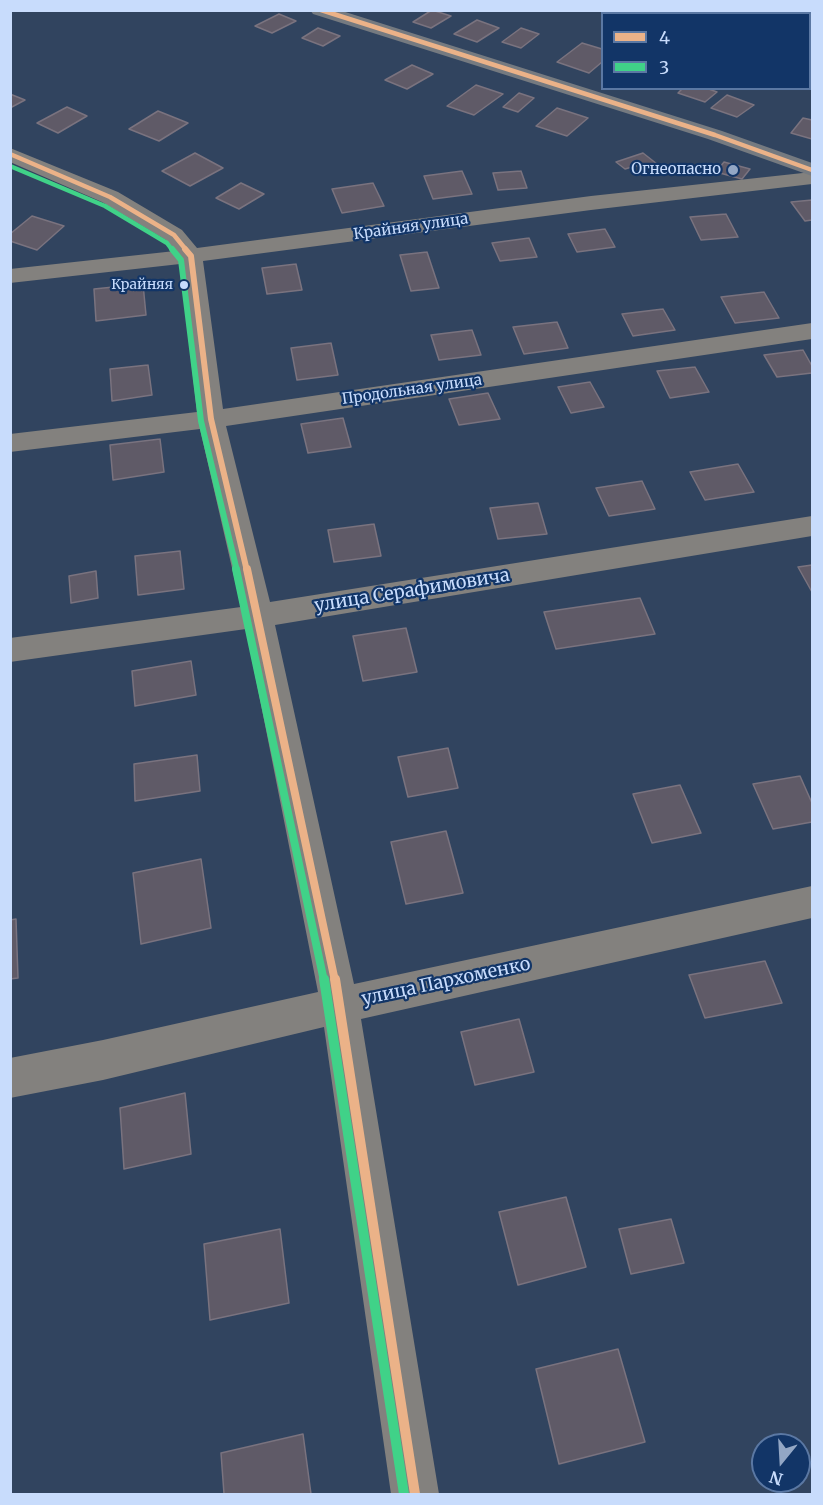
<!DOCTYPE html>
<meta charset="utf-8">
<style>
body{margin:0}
#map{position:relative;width:823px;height:1505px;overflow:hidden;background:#31445f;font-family:Merriweather,serif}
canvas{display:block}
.frame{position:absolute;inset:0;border:12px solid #c8dcfc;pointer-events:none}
.legend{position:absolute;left:601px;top:12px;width:210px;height:78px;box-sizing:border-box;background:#123567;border:2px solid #5b78a3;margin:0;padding:8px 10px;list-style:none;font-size:18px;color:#c8dcfc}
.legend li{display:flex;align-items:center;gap:12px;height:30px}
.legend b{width:30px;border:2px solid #5b78a3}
.north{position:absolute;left:751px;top:1433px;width:60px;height:60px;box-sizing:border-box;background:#123567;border:2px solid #5b78a3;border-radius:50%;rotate:198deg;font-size:16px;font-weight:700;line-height:24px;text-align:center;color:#c8dcfc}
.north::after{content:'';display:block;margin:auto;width:21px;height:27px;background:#93a7c5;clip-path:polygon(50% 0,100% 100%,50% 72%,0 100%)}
</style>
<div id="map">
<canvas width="823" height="1505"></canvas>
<div class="frame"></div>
<ul class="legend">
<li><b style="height:8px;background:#ebb288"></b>4</li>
<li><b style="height:8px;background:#40d288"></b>3</li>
</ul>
<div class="north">N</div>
</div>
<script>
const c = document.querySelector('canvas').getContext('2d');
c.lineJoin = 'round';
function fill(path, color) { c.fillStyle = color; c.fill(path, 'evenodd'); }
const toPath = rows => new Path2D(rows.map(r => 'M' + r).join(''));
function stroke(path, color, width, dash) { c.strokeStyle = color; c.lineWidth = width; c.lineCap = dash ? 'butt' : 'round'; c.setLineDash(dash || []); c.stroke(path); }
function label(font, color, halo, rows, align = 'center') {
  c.font = font + ' Merriweather,serif'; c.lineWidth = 4.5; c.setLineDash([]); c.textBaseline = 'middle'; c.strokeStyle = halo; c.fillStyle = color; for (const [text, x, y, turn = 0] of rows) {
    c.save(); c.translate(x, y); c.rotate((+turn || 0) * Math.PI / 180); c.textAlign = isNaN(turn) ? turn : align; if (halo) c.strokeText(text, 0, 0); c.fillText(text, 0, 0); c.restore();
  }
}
const building = toPath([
 [432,10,451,16,431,28,413,22,432,10],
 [690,10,711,10,719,13,685,14,690,10],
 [279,14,296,21,272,33,255,26,279,14],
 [477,20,499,28,477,42,454,34,477,20],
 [318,28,340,36,323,46,302,38,318,28],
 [521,28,539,34,521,48,502,42,521,28],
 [582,43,602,49,602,62,589,73,557,62,582,43],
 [412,65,433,74,407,89,385,80,412,65],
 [476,85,503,94,474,115,447,106,476,85],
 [683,88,706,88,717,92,705,102,678,93,683,88],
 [519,93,534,98,518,112,503,107,519,93],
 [10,94,25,100,10,108,10,94],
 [727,95,754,105,737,117,711,108,727,95],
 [67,107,87,116,58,133,37,123,67,107],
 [557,108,588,118,567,136,536,126,557,108],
 [158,111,188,123,159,141,129,129,158,111],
 [803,118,812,120,812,139,791,133,803,118],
 [195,153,223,168,190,186,162,171,195,153],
 [643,153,657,164,644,168,639,165,625,169,616,162,643,153],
 [724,162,750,169,742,179,716,172,724,162],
 [462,171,472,194,433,199,424,176,462,171],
 [521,171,527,188,498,190,493,173,521,171],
 [241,183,264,194,239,209,216,198,241,183],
 [373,183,384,206,342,213,332,189,373,183],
 [812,200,812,220,805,221,791,202,812,200],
 [726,214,738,237,701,240,690,217,726,214],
 [32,216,64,226,37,250,10,241,10,234,32,216],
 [605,229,615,247,577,252,568,234,605,229],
 [529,238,537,257,500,261,492,243,529,238],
 [427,252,439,288,411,291,400,255,427,252],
 [296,264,302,290,267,294,262,268,296,264],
 [143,284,146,315,96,321,94,289,143,284],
 [764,292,779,318,735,323,721,297,764,292],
 [663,309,675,330,633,336,622,314,663,309],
 [557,322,568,348,524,354,513,327,557,322],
 [472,330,481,355,439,360,431,335,472,330],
 [331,343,338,375,297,380,291,348,331,343],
 [803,350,812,366,812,373,777,377,764,355,803,350],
 [148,365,152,395,112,401,110,369,148,365],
 [695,367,709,392,670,398,657,371,695,367],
 [590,382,604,407,571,413,558,387,590,382],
 [488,393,500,419,459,425,449,399,488,393],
 [343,418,351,447,308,453,301,424,343,418],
 [160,439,164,472,113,480,110,445,160,439],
 [738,464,754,492,705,500,690,472,738,464],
 [642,481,655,509,609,516,596,488,642,481],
 [538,503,547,534,498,539,490,508,538,503],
 [374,524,381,556,334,562,328,530,374,524],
 [180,551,184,589,138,595,135,556,180,551],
 [812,565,812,592,798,567,812,565],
 [96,571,98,598,71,603,69,576,96,571],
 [640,598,655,634,556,649,544,612,640,598],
 [406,628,417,672,363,681,353,636,406,628],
 [191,661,196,695,135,706,132,671,191,661],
 [448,748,458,788,408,797,398,757,448,748],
 [197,755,200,791,135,801,134,764,197,755],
 [800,776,812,803,812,822,773,829,753,784,800,776],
 [680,785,701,833,652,843,633,794,680,785],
 [446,831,463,893,406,904,391,842,446,831],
 [201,859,211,928,141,944,133,873,201,859],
 [16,919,18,978,10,979,10,920,16,919],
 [765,961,782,1003,705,1018,689,975,765,961],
 [519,1019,534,1072,475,1085,461,1032,519,1019],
 [185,1093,191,1154,124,1169,120,1108,185,1093],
 [566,1197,586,1267,518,1285,499,1212,566,1197],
 [671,1219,684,1263,631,1274,619,1229,671,1219],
 [280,1229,289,1303,210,1320,204,1244,280,1229],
 [618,1349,645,1442,559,1464,536,1369,618,1349],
 [303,1434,311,1494,224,1494,221,1453,303,1434]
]);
fill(building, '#5f5a67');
stroke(building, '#7a737f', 1.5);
fill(toPath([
 [773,10,798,10,800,14,775,14,773,10],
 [10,148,118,192,182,230,197,248,591,196,812,172,812,184,591,210,203,261,223,409,812,323,812,339,226,426,270,602,812,516,812,536,275,625,354,984,812,886,812,918,361,1019,439,1494,391,1494,324,1027,103,1080,10,1098,10,1058,103,1040,318,992,246,629,10,662,10,638,241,607,200,429,10,452,10,434,197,412,180,264,10,283,10,269,175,251,166,240,102,202,10,162,10,148]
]), '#83817e');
fill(toPath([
 [310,10,339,10,722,131,812,163,812,176,708,139,313,14,310,10]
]), '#757a80');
stroke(toPath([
 [321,10,715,135,812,170],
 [10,154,110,197,174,235,187,251]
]), '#ebb288', 4.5);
stroke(toPath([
 [185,249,191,256,211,419,247,571]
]), '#ebb288', 6);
stroke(toPath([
 [247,569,335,981]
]), '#ebb288', 8);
stroke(toPath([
 [335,979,415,1494]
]), '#ebb288', 10);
stroke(toPath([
 [10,166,105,206,167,243,173,251]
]), '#40d288', 4.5);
stroke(toPath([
 [172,249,181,260,201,421,237,571]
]), '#40d288', 6);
stroke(toPath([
 [236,569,324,981]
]), '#40d288', 8);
stroke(toPath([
 [324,979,404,1494]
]), '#40d288', 10);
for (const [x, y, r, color] of [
 [733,170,6,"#93a7c5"],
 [184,285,5,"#c8dcfc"]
]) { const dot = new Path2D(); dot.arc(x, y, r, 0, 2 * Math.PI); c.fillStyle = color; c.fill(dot); stroke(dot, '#123567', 2); }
label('14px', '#c8dcfc', '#123567', [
 ["Крайняя",173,285]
], 'right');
label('15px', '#c8dcfc', '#123567', [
 ["Огнеопасно",721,170]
], 'right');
label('15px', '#c8dcfc', '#123567', [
 ["Крайняя улица",411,227,-8],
 ["Продольная улица",412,390,-8]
]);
label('18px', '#c8dcfc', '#123567', [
 ["улица Серафимовича",412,591,-9],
 ["улица Пархоменко",446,982,-12]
]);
</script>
